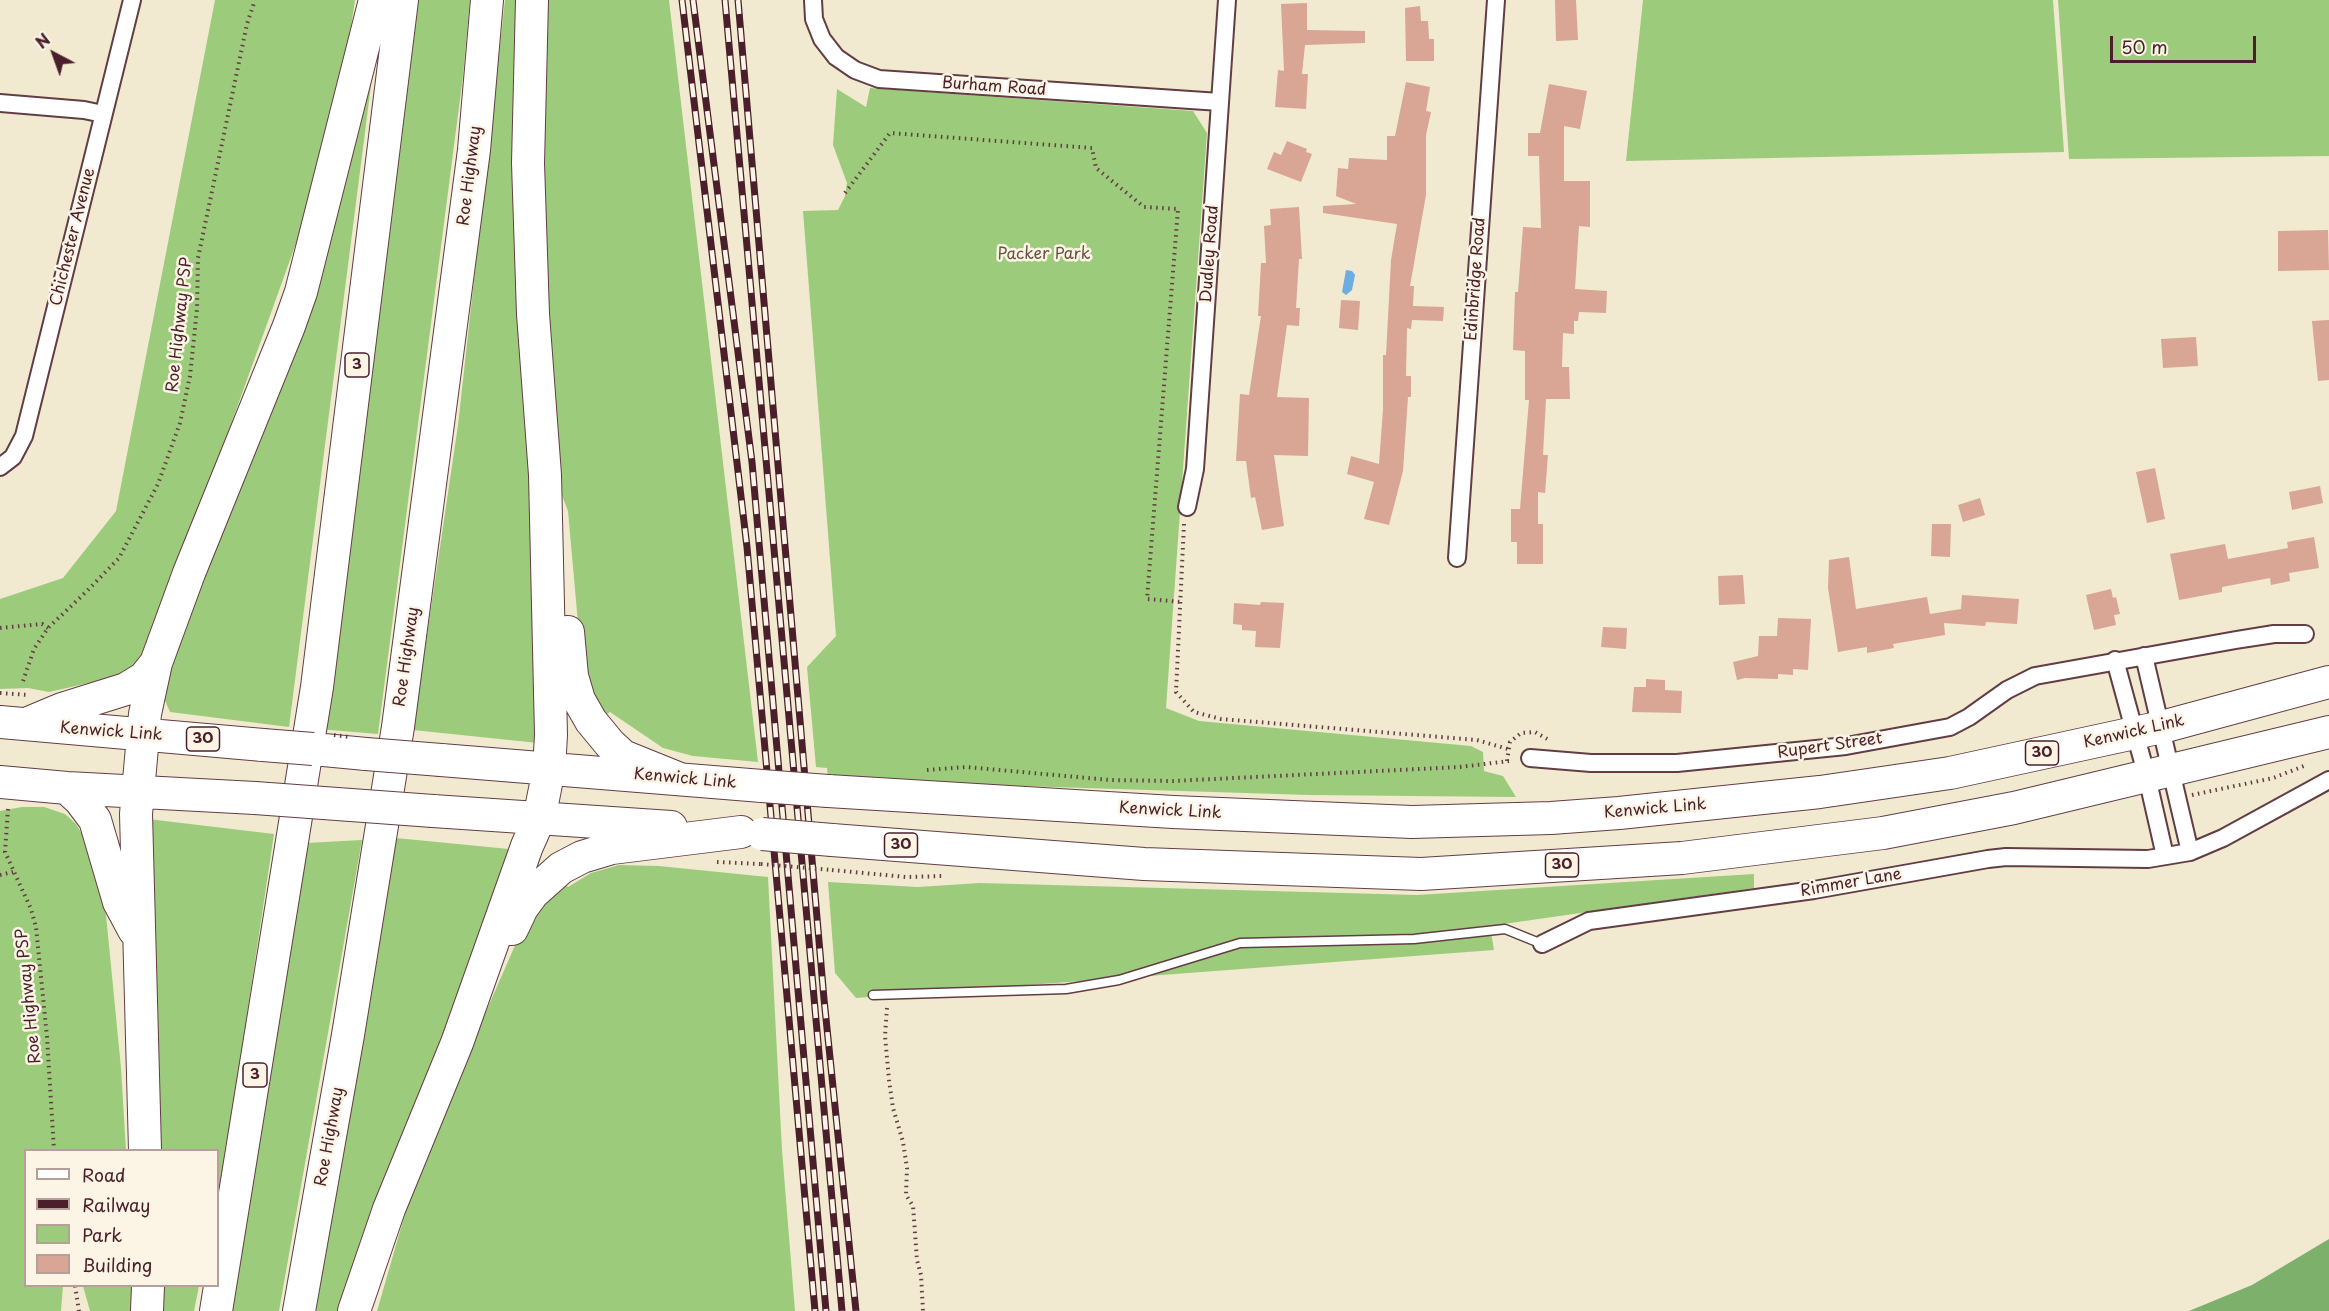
<!DOCTYPE html>
<style>
body{margin:0}
#map{position:relative;width:2329px;height:1311px;overflow:hidden;background:#f1ead0;font-family:"Playpen Sans",sans-serif}
canvas{display:block}
.legend{position:absolute;left:24px;top:1149px;width:195px;height:138px;box-sizing:border-box;background:#fcf5e5;border:2px solid #b59f9b;margin:0;padding:8px 10px;list-style:none;font-size:18px;color:#4a1f2b}
.legend li{display:flex;align-items:center;gap:12px;height:30px}
.legend b{width:30px;border:2px solid #b59f9b}
.north{position:absolute;left:24px;top:24px;width:60px;height:60px;-webkit-text-stroke:4px #fcf5e5;paint-order:stroke;rotate:319deg;font-size:16px;font-weight:700;line-height:24px;text-align:center;color:#4a1f2b}
.north::after{content:'';display:block;margin:auto;width:21px;height:27px;background:#4a1f2b;clip-path:polygon(50% 0,100% 100%,50% 72%,0 100%)}
.scale{position:absolute;left:2110px;top:36px;width:146px;height:27px;box-sizing:border-box;border:3px solid #4a1f2b;border-top:0;padding-left:8px;font-size:18px;line-height:21px;white-space:nowrap;color:#4a1f2b;-webkit-text-stroke:4px #fcf5e5;paint-order:stroke}
</style>
<div id="map">
<canvas width="2329" height="1311"></canvas>
<ul class="legend">
<li><b style="height:8px;background:#fff"></b>Road</li>
<li><b style="height:8px;background:#4a1f2b"></b>Railway</li>
<li><b style="height:16px;background:#9ccc7b"></b>Park</li>
<li><b style="height:16px;background:#d9a595"></b>Building</li>
</ul>
<div class="north">N</div>
<div class="scale">50 m</div>
</div>
<script>
const c = document.querySelector('canvas').getContext('2d');
c.lineJoin = 'round';
function fill(path, color) { c.fillStyle = color; c.fill(path, 'evenodd'); }
const toPath = rows => new Path2D(rows.map(r => 'M' + r).join(''));
function stroke(path, color, width, dash) { c.strokeStyle = color; c.lineWidth = width; c.lineCap = dash ? 'butt' : 'round'; c.setLineDash(dash || []); c.stroke(path); }
function label(font, color, halo, rows, align = 'center') {
  c.font = font + ' "Playpen Sans",sans-serif'; c.lineWidth = 5; c.setLineDash([]); c.textBaseline = 'middle'; c.strokeStyle = halo; c.fillStyle = color; for (const [text, x, y, turn = 0] of rows) {
    c.save(); c.translate(x, y); c.rotate((+turn || 0) * Math.PI / 180); c.textAlign = isNaN(turn) ? turn : align; if (halo) c.strokeText(text, 0, 0); c.fillText(text, 0, 0); c.restore();
  }
}
fill(toPath([
 [215,0,355,0,351,27,304,221,207,491,143,652,132,673,117,684,89,683,49,692,28,688,0,689,0,599,63,578,116,511],
 [416,0,470,0,463,76,378,734,318,729],
 [505,0,524,0,543,635,538,743,413,730,458,425],
 [546,0,669,0,758,762,693,756,663,748,610,712,606,715,593,694,582,668,568,511,559,488,540,209],
 [1643,0,2053,0,2064,152,1626,161],
 [2058,0,2329,0,2329,156,2069,159],
 [375,54,289,727,170,712,164,698,164,671],
 [870,88,1193,111,1207,133,1166,708,1199,721,1471,746,1483,752,1484,771,1503,776,1516,797,1309,795,828,780,827,768,816,767,807,667,836,636,803,211,838,210,845,196,847,183,833,145,837,89,866,107],
 [22,807,44,807,65,814,76,824,88,844,103,884,121,1068,126,1150,26,1150,26,1286,63,1286,61,1311,0,1311,0,811],
 [148,819,274,834,229,1135,218,1192,218,1150,158,1150],
 [396,838,509,849,513,861,374,1209,339,1311,316,1311],
 [362,840,279,1311,227,1311,306,843],
 [619,865,659,866,768,877,782,1150,795,1311,377,1311,420,1162,520,934,561,881,568,887,591,873],
 [1754,874,1754,888,1490,926,1494,950,856,998,835,973,828,882,918,887,980,883,1417,895],
 [83,1286,133,1286,131,1311,90,1311],
 [155,1286,199,1286,194,1311,154,1311]
]), '#9ccc7b');
fill(toPath([
 [2329,1239,2329,1311,2189,1311,2252,1285]
]), '#7db06b');
fill(toPath([
 [1346,270,1352,271,1355,275,1352,290,1346,295,1342,292]
]), '#6eade1');
fill(toPath([
 [1555,0,1576,0,1578,40,1556,41],
 [1307,3,1307,30,1365,31,1365,43,1305,45,1302,74,1308,74,1306,109,1275,107,1278,70,1284,71,1281,4],
 [1420,6,1421,21,1428,21,1429,39,1434,39,1434,61,1406,61,1405,8],
 [1406,82,1430,87,1426,111,1431,112,1426,135,1426,195,1410,286,1414,286,1413,306,1444,307,1443,321,1412,320,1411,329,1407,328,1406,376,1411,376,1411,397,1408,397,1403,471,1389,525,1364,519,1374,482,1347,474,1351,456,1379,464,1383,409,1383,355,1386,355,1391,260,1397,224,1323,213,1323,206,1356,204,1336,196,1338,168,1348,169,1349,158,1387,160,1387,136,1395,136],
 [1549,84,1587,91,1580,129,1564,126,1564,181,1590,181,1590,227,1579,226,1575,289,1607,291,1606,313,1579,312,1578,321,1574,321,1574,334,1563,333,1562,367,1569,367,1570,399,1546,399,1543,455,1548,455,1545,493,1538,492,1538,524,1543,524,1543,564,1517,564,1517,542,1511,542,1511,509,1520,509,1529,400,1525,400,1525,351,1513,350,1515,292,1518,292,1523,227,1541,228,1539,156,1528,156,1528,133,1540,133],
 [1287,141,1307,149,1306,152,1312,154,1301,182,1267,169,1274,152,1281,155],
 [1299,207,1302,259,1299,259,1296,308,1300,308,1299,326,1287,325,1277,397,1309,398,1308,456,1274,455,1284,526,1262,530,1255,497,1251,498,1246,461,1236,461,1240,394,1249,395,1261,316,1258,316,1261,263,1266,263,1264,226,1271,225,1270,209],
 [2328,230,2329,270,2278,271,2278,231],
 [1341,300,1360,301,1358,330,1339,328],
 [2329,320,2329,380,2318,381,2312,321],
 [2196,337,2198,366,2163,368,2161,339],
 [2155,468,2165,519,2147,523,2136,472],
 [2320,486,2323,503,2292,510,2289,492],
 [1980,498,1985,515,1963,522,1958,505],
 [1932,524,1951,524,1950,557,1931,556],
 [2314,537,2319,568,2289,573,2290,581,2271,585,2270,578,2222,587,2222,592,2179,600,2170,554,2225,544,2228,559,2288,548,2287,542],
 [1849,557,1856,609,1927,597,1930,614,1961,609,1962,595,2019,599,2017,624,1986,622,1985,626,1944,623,1945,635,1893,644,1894,648,1867,653,1867,647,1838,652,1828,588,1829,560],
 [1743,575,1745,604,1719,605,1718,576],
 [2111,589,2113,598,2116,597,2120,614,2114,615,2116,625,2094,630,2086,595],
 [1261,602,1284,603,1280,648,1255,647,1256,631,1242,630,1242,625,1233,624,1234,603,1260,605],
 [1778,618,1811,619,1808,670,1793,669,1793,675,1778,674,1778,679,1745,678,1737,680,1733,662,1758,656,1759,636,1777,636],
 [1603,627,1627,628,1626,649,1601,647],
 [1646,679,1665,680,1665,690,1682,691,1681,713,1632,712,1634,687,1646,687]
]), '#d9a595');
const lane = toPath([
 [873,995,1066,989,1119,980,1240,943,1414,939,1505,929,1542,944]
]);
const street = toPath([
 [813,0,814,19,822,39,836,57,855,70,879,79,1220,102],
 [0,103,84,110,103,114],
 [0,467,13,457,24,436,132,0],
 [1187,507,1195,469,1227,0],
 [1457,558,1496,0],
 [2144,656,2190,852],
 [2115,660,2147,777,2165,856],
 [1530,758,1591,763,1677,763,1846,746,1950,727,1969,717,2007,690,2035,676,2236,640,2274,634,2305,634],
 [1542,944,1589,921,1814,890,1988,859,2006,857,2148,859,2190,852,2223,838,2329,780]
]);
const highway = toPath([
 [568,632,572,676,579,700,591,721,610,744,623,756,680,779],
 [0,722,263,745],
 [31,722,62,709,126,689,144,678,156,663],
 [313,749,366,754],
 [441,760,762,786],
 [0,782,67,788,255,798],
 [67,788,80,800,95,820,119,902,134,930],
 [828,791,1173,812,1412,822,1551,818,1619,813,1820,792,1950,773,2162,727,2329,682],
 [433,811,671,827],
 [832,840,1144,864,1421,874,1682,858,1883,833,2014,808,2329,732],
 [512,929,522,908,533,893,561,868,582,857,612,848,741,832],
 [145,1150,136,814,145,714,156,663,189,573,289,326,301,292,375,0],
 [147,1311,148,1286],
 [216,1311,317,687,402,0],
 [299,1311,348,1035,398,727,474,150,487,0],
 [354,1311,389,1209,457,1043,527,846,539,819,549,769,551,735,545,475,533,314,528,163,532,0]
]);
stroke(lane, '#633d44', 11);
stroke(street, '#633d44', 20);
stroke(highway, '#633d44', 34);
stroke(toPath([
 [845,193,890,133,1092,148,1096,168,1144,207,1178,209,1147,599,1182,602],
 [1184,524,1176,692,1194,712,1221,719,1477,740,1508,749],
 [0,628,42,624,48,628],
 [23,681,34,649,48,628,87,591,119,558,158,484,180,423,190,376,197,309,198,258,247,24,255,0],
 [0,693,29,695],
 [1507,761,1510,742,1521,733,1535,732,1551,741],
 [927,770,966,767,1110,780,1173,781,1460,767,1509,761],
 [2192,795,2273,778,2304,766],
 [8,809,5,852,31,909,36,927,47,1037,54,1150],
 [717,862,761,864],
 [832,870,906,877,944,876],
 [0,875,13,872],
 [887,1008,885,1036,889,1080,893,1108,903,1142,907,1168,906,1195,913,1206,917,1260,921,1275,923,1311],
 [75,1286,79,1311]
]), '#633d44', 4, [1.5, 4.5]);
stroke(lane, '#fff', 8);
stroke(street, '#fff', 16);
stroke(highway, '#fff', 32);
const rail = toPath([
 [682,0,747,547,815,1311],
 [693,0,752,462,826,1311],
 [725,0,842,1311],
 [738,0,824,999,856,1311]
]);
stroke(rail, '#4a1f2b', 7);
stroke(rail, '#fcf5e5', 4.5, [14]);
const highwayBridge = toPath([
 [263,745,313,749],
 [366,754,441,760],
 [762,786,828,791],
 [255,798,433,811],
 [762,834,832,840]
]);
stroke(highwayBridge, '#633d44', 34, []);
stroke(toPath([
 [334,735,350,737],
 [761,864,832,870]
]), '#633d44', 4, [1.5, 4.5]);
stroke(highwayBridge, '#fff', 32);
for (const [x, y, w] of [
 [357,365,24],
 [203,739,33],
 [2042,753,33],
 [901,845,33],
 [1562,865,33],
 [255,1075,24]
]) { const box = new Path2D(); box.roundRect(x - w / 2, y - 12, w, 24, 4.5); c.fillStyle = '#fcf5e5'; c.fill(box); stroke(box, '#4a1f2b', 1.5); }
label('bold 15px', '#4a1f2b', null, [
 ["3",357,365],
 ["30",203,739],
 ["30",2042,753],
 ["30",901,845],
 ["30",1562,865],
 ["3",255,1075]
]);
label('16px', '#4a1f2b', '#fcf5e5', [
 ["Burham Road",994,87,4],
 ["Roe Highway",470,176,-83],
 ["Chichester Avenue",73,237,-76],
 ["Dudley Road",1210,254,-86],
 ["Edinbridge Road",1476,279,-86],
 ["Roe Highway PSP",180,325,-84],
 ["Roe Highway",407,657,-82],
 ["Kenwick Link",111,732,4],
 ["Kenwick Link",2134,732,-13],
 ["Rupert Street",1830,746,-8],
 ["Kenwick Link",685,779,5],
 ["Kenwick Link",1655,809,-5],
 ["Kenwick Link",1170,811,3],
 ["Rimmer Lane",1851,883,-10],
 ["Roe Highway PSP",29,996,-96],
 ["Roe Highway",330,1137,-80]
]);
label('16px', '#635343', '#fcf5e5', [
 ["Packer Park",1044,255]
]);
</script>
